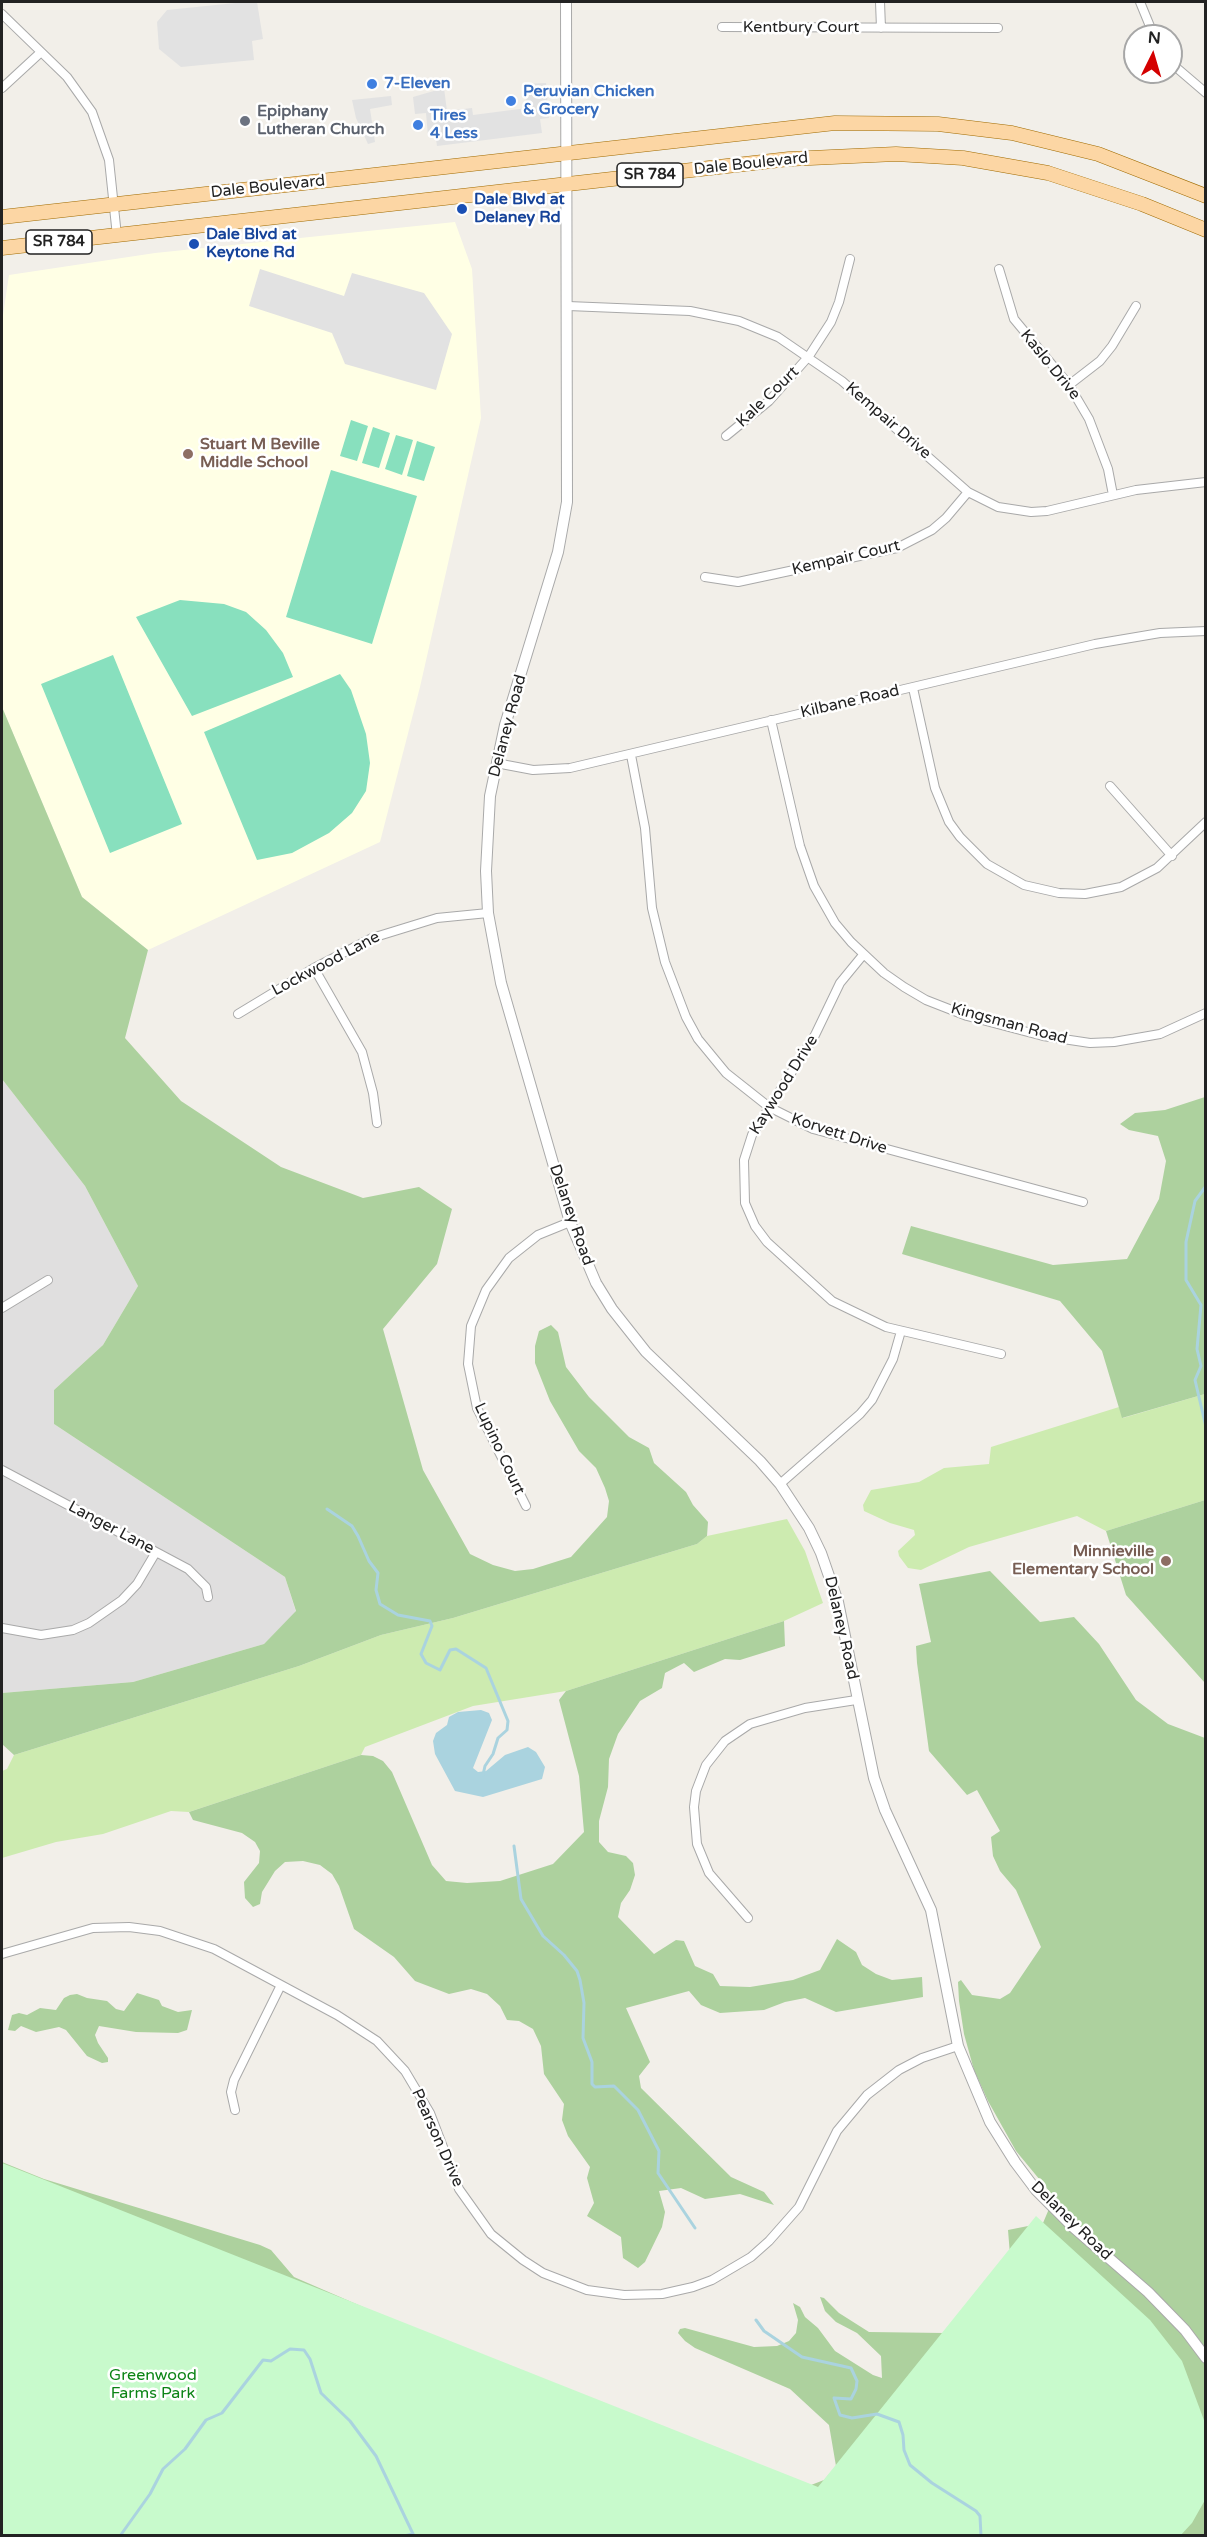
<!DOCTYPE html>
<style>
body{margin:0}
#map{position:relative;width:1207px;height:2537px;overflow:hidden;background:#f2efe9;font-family:"Varela Round",sans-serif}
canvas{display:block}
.frame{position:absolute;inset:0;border:3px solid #222;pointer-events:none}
.north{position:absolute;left:1123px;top:24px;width:60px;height:60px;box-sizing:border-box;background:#fff;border:2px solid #a7a7a7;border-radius:50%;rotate:5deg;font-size:16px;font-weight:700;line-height:24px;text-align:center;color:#222}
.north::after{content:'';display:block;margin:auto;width:21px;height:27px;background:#d40000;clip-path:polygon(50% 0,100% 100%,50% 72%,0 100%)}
</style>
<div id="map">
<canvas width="1207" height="2537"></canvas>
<div class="frame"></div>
<div class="north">N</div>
</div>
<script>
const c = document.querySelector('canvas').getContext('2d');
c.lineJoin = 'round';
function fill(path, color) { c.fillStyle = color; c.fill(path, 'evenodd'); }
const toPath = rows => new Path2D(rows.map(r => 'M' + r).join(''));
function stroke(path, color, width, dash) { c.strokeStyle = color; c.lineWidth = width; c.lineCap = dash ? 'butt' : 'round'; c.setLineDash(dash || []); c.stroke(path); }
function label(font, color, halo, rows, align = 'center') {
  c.font = font + ' "Varela Round",sans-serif'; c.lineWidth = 5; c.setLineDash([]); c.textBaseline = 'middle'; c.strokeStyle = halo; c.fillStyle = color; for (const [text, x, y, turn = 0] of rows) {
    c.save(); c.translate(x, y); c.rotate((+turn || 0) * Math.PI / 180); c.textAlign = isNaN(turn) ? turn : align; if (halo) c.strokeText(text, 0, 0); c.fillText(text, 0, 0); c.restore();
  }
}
fill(toPath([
 [2,1079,85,1186,138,1286,103,1345,54,1390,54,1424,285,1577,296,1612,264,1644,133,1682,2,1693]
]), '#e0dfdf');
fill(toPath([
 [455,222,472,269,481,418,420,687,380,842,148,950,82,897,2,707,2,322,9,275,155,253]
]), '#ffffe5');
fill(toPath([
 [1205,1394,1205,1500,1106,1531,1077,1516,969,1547,921,1570,908,1568,899,1556,898,1551,915,1535,914,1530,890,1523,864,1511,863,1505,871,1490,919,1482,944,1468,989,1464,991,1447,1119,1407,1123,1418],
 [787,1519,805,1551,823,1603,784,1621,566,1691,473,1706,365,1747,361,1755,189,1812,171,1811,103,1834,56,1842,2,1858,2,1771,7,1769,14,1755,299,1666,381,1635,453,1618,697,1544,707,1536]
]), '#cdebb0');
fill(toPath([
 [2,707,82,897,148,950,125,1038,181,1101,281,1167,363,1198,419,1187,452,1209,437,1264,383,1329,423,1470,470,1554,493,1565,515,1571,533,1569,571,1557,607,1517,609,1501,605,1488,596,1468,579,1451,550,1401,535,1363,535,1346,539,1331,551,1325,558,1332,566,1367,589,1397,629,1437,649,1448,654,1463,686,1492,693,1505,708,1522,707,1536,697,1544,453,1618,381,1635,299,1666,14,1755,2,1744,2,1693,133,1682,264,1644,296,1611,285,1577,54,1424,54,1390,103,1345,138,1286,85,1186,2,1079],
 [1205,1097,1205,1394,1122,1418,1102,1351,1060,1301,902,1254,911,1226,1053,1265,1127,1259,1159,1199,1166,1161,1158,1136,1129,1130,1120,1124,1135,1113,1165,1110],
 [1205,1500,1206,1500,1205,1683,1126,1595,1106,1531],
 [990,1571,1040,1622,1074,1617,1099,1644,1136,1700,1168,1724,1205,1738,1205,2535,2,2535,2,2162,44,2179,260,2245,271,2250,294,2277,619,2418,811,2485,824,2480,836,2466,829,2425,790,2389,695,2348,685,2341,678,2333,680,2329,685,2328,754,2347,777,2346,789,2341,796,2333,798,2320,793,2303,800,2307,805,2317,818,2328,835,2351,873,2375,882,2378,881,2356,857,2333,836,2322,825,2311,820,2297,824,2298,839,2313,869,2332,944,2333,1010,2255,1008,2230,1043,2223,1054,2197,1016,2151,988,2101,974,2070,964,2034,959,2001,958,1982,961,1980,972,1995,1000,1999,1010,1993,1041,1947,1016,1890,1000,1871,993,1856,991,1837,1000,1831,977,1790,967,1795,929,1751,917,1663,916,1646,931,1642,919,1584],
 [784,1621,785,1646,740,1660,725,1659,694,1672,684,1663,665,1673,662,1688,640,1701,618,1734,609,1759,608,1787,599,1821,599,1842,608,1852,626,1856,633,1863,635,1875,630,1890,621,1903,618,1917,654,1954,676,1940,684,1941,695,1966,713,1974,720,1986,750,1987,793,1980,820,1970,837,1939,856,1952,862,1965,876,1974,892,1980,922,1977,923,1997,836,2012,805,1998,785,2002,764,2010,720,2013,701,2005,689,1991,626,2008,650,2062,639,2076,641,2088,731,2177,764,2192,774,2205,740,2194,705,2199,681,2188,659,2191,665,2212,662,2227,645,2262,638,2268,623,2258,621,2237,587,2216,594,2203,587,2178,590,2167,568,2136,562,2120,564,2104,544,2074,541,2046,533,2029,519,2021,507,2020,500,2006,487,1994,471,1989,449,1994,415,1981,394,1957,354,1929,339,1886,332,1874,320,1865,303,1861,285,1862,275,1871,262,1892,260,1904,253,1907,245,1898,244,1882,259,1863,260,1851,255,1842,242,1833,193,1820,189,1812,361,1755,373,1756,383,1761,392,1772,432,1865,446,1881,467,1883,500,1881,553,1864,584,1832,579,1776,559,1700,566,1691],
 [137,1993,159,2000,162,2006,178,2012,192,2010,187,2030,178,2033,136,2032,99,2026,95,2035,98,2043,108,2058,108,2062,102,2063,87,2056,66,2030,59,2027,36,2032,21,2026,15,2031,8,2030,12,2015,19,2013,27,2015,40,2008,56,2010,64,1998,70,1995,77,1994,87,1998,107,2001,116,2009,124,2011]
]), '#add19e');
fill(toPath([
 [2,2163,818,2487,1036,2216,1150,2320,1182,2361,1205,2423,1205,2500,1192,2523,1180,2536,2,2535]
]), '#c8facc');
fill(toPath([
 [351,420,368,426,357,461,340,456],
 [373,427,390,433,379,468,362,463],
 [396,435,413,440,402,475,385,469],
 [417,441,435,447,424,481,407,476],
 [331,470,417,496,372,644,286,617],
 [180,600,224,604,246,612,266,630,283,653,293,677,192,716,136,617],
 [113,655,182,824,110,853,41,684],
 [340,674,351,690,366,734,370,763,366,791,352,813,329,833,292,853,257,860,204,732]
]), '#88e0be');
fill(toPath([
 [245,2,257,2,263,39,252,41,254,60,181,67,159,49,157,22,167,10],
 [546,83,549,118,540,119,542,133,437,146,436,139,428,136,426,113,415,114,413,97,444,88,447,111,472,108,473,115,527,108,525,84],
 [391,96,392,105,370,109,375,142,368,144,356,118,352,100],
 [260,269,344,296,352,273,424,293,452,334,436,390,345,364,332,333,249,306]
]), '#e2e2e2');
fill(toPath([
 [481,1710,489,1713,492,1720,473,1768,478,1772,486,1771,505,1755,528,1747,536,1752,545,1767,542,1779,483,1797,455,1791,435,1754,433,1741,436,1733,447,1725,449,1717,458,1712]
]), '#aad3df');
stroke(toPath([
 [1206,1186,1195,1201,1186,1242,1186,1280,1201,1305,1197,1349,1201,1366,1195,1380,1206,1427],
 [327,1509,352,1526,358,1536,369,1561,378,1573,376,1590,380,1604,398,1615,430,1621,432,1626,421,1654,426,1663,440,1670,450,1650,456,1649,486,1668,508,1721,507,1730,498,1738,493,1754,485,1766,483,1775],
 [514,1846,521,1899,543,1936,564,1955,577,1971,580,1980,584,2003,583,2038,592,2062,592,2084,595,2087,614,2086,638,2110,659,2151,658,2173,695,2228],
 [756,2320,764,2331,802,2357,851,2368,857,2381,856,2389,851,2399,834,2398,840,2415,852,2418,877,2414,899,2422,903,2435,904,2450,910,2465,932,2483,976,2511,980,2516,981,2536],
 [120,2536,150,2494,163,2469,185,2449,206,2420,222,2413,263,2360,271,2361,290,2349,304,2350,310,2359,321,2393,350,2421,376,2456,414,2536],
 [404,2536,413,2534]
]), '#aad3df', 3);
const minor = toPath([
 [880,2,881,28],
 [1140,2,1154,36],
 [2,14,67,77,92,112,109,160,117,236],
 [722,27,998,28],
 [1171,63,1206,93],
 [2,88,40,53],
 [999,269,1014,319,1069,385,1089,419,1108,469,1113,495],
 [568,306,690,311,739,321,778,337,842,381,968,492,998,507,1031,512,1047,511,1136,490,1206,482],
 [1069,385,1100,361,1112,346,1136,306],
 [726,436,769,401,809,356,831,322,839,302,850,259],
 [705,577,738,582,897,548,932,530,946,518,968,492],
 [913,688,935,788,949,822,960,837,987,864,1024,885,1059,893,1085,894,1121,887,1157,868,1206,822],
 [771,720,800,846,814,886,835,923,851,942,884,973,904,987,926,1000,967,1016,1043,1036,1090,1043,1114,1042,1160,1034,1206,1013],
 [631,755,645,828,652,908,665,962,686,1017,698,1039,726,1073,769,1107,813,1129,1083,1202],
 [496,763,533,770,570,768,1095,644,1160,633,1206,631],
 [1110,786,1172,856],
 [863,955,840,983,815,1035,752,1135,744,1160,745,1203,755,1226,767,1242,832,1301,886,1327,1001,1354],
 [314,968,362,1052,373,1093,377,1123],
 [238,1014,314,968,372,938,437,918,488,913],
 [2,1308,48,1280],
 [2,1470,188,1569,206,1587,208,1597],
 [780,1484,860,1414,872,1400,893,1359,901,1331],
 [526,1506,477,1408,468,1364,471,1326,486,1290,509,1258,538,1235,570,1222],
 [2,1628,41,1635,73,1630,89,1623,122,1600,137,1584,156,1552],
 [748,1918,709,1873,697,1844,694,1807,696,1791,706,1765,725,1741,750,1724,805,1708,856,1700],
 [2,1954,93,1928,129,1927,160,1931,214,1949,337,2015,377,2041,405,2071,430,2113,459,2189,491,2234,523,2260,543,2273,587,2290,624,2295,662,2294,693,2287,712,2280,751,2257,769,2241,799,2207,837,2131,867,2095,899,2070,922,2058,958,2046],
 [235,2110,231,2092,234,2080,281,1985]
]);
const tertiary = toPath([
 [566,2,567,502,558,552,505,725,490,796,486,871,488,913,501,983,570,1222,596,1283,612,1309,646,1352,760,1461,780,1484,809,1528,821,1553,838,1602,874,1778,885,1810,931,1910,958,2046,990,2122,1015,2162,1036,2190,1073,2227,1148,2292,1185,2330,1206,2358]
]);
const primary = toPath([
 [2,217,835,123,938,124,1012,133,1098,154,1206,196],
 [2,248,789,159,896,154,963,158,1048,173,1142,204,1206,230]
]);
stroke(minor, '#a9a9a9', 10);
stroke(tertiary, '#a9a9a9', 12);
stroke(primary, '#a06b00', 15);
stroke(minor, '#fff', 8);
stroke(tertiary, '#fff', 10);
stroke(primary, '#fcd6a4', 14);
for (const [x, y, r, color] of [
 [372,84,6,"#3f7fe0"],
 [511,101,6,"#3f7fe0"],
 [245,121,6,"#6b7280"],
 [418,125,6,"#3f7fe0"],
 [462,209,6,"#1a4fb4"],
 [194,244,6,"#1a4fb4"],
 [188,454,6,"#8d6e63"],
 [1166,1561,6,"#8d6e63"]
]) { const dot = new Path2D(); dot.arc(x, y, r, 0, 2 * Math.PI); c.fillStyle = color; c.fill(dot); stroke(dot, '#fff', 2); }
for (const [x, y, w] of [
 [650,175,66],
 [59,242,66]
]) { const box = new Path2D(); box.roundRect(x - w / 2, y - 12, w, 24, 4.5); c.fillStyle = '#fff'; c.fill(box); stroke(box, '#222', 1.5); }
label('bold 15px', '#222', null, [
 ["SR 784",650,175],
 ["SR 784",59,242]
]);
label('16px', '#222', '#fff', [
 ["Kentbury Court",801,28],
 ["Dale Boulevard",751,164,-6],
 ["Dale Boulevard",268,187,-6],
 ["Kaslo Drive",1050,365,51],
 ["Kale Court",768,397,-44],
 ["Kempair Drive",888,421,41],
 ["Kempair Court",846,558,-13],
 ["Kilbane Road",850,702,-13],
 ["Delaney Road",508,726,-75],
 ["Lockwood Lane",326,964,-28],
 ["Kingsman Road",1009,1024,15],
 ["Kaywood Drive",784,1085,-58],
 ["Korvett Drive",839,1134,18],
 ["Delaney Road",571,1215,71],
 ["Lupino Court",499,1449,65],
 ["Langer Lane",111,1528,28],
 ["Delaney Road",841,1628,77],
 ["Pearson Drive",437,2138,66],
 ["Delaney Road",1071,2221,44]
]);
label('bold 16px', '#366cbe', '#fff', [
 ["7-Eleven",384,84],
 ["Peruvian Chicken",523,92],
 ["& Grocery",523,110],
 ["Tires",430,116],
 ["4 Less",430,134]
], 'left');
label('bold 16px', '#5b616d', '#fff', [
 ["Epiphany",257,112],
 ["Lutheran Church",257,130]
], 'left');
label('bold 16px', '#164399', '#fff', [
 ["Dale Blvd at",474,200],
 ["Delaney Rd",474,218],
 ["Dale Blvd at",206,235],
 ["Keytone Rd",206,253]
], 'left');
label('bold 16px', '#785e54', '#fff', [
 ["Stuart M Beville",200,445],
 ["Middle School",200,463],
 ["Minnieville",1154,1552,"right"],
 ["Elementary School",1154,1570,"right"]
], 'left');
label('16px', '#0c8416', '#fff', [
 ["Greenwood",153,2376],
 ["Farms Park",153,2394]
]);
</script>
